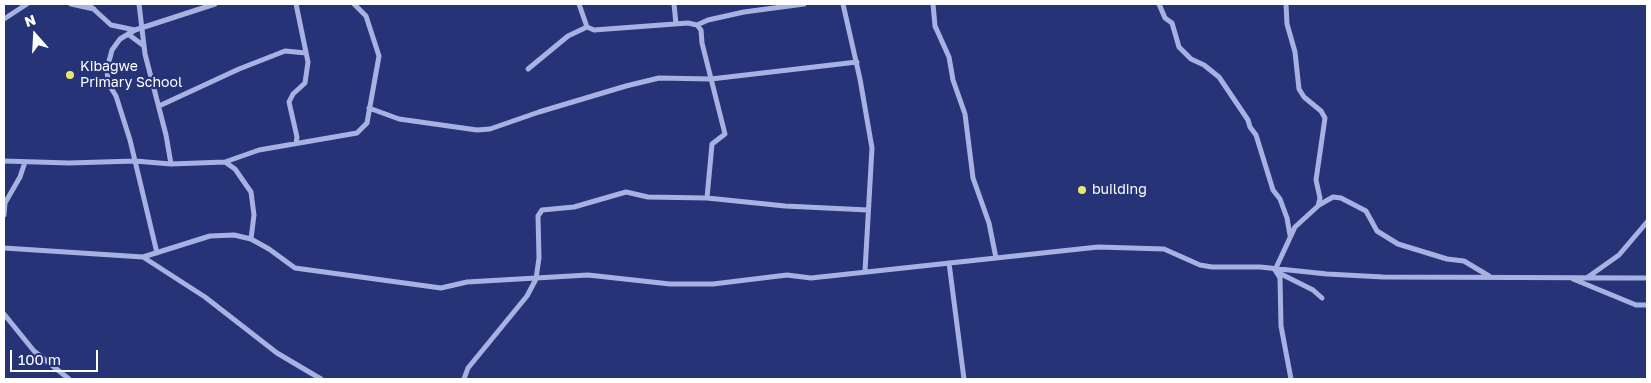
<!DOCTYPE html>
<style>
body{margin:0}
#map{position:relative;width:1651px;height:383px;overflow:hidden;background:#263376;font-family:"Golos Text",sans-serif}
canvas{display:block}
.frame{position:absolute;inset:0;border:5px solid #fff;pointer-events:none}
.north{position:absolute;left:10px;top:10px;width:50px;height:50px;-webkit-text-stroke:4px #263376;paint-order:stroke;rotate:341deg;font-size:14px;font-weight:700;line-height:20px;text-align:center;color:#fff}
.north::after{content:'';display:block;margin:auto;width:18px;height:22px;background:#fff;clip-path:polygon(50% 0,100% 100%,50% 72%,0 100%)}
.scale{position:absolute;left:10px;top:350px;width:88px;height:22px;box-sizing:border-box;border:2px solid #fff;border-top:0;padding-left:6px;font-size:15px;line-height:18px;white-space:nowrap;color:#fff;-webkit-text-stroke:4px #263376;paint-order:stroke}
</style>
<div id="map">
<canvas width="1651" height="383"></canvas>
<div class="frame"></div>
<div class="north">N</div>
<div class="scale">100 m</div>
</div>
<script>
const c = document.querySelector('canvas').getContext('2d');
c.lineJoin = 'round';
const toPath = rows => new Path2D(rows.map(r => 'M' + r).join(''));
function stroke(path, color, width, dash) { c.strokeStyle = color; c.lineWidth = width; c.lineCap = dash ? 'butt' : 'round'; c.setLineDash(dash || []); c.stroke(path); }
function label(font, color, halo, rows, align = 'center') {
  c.font = font + ' "Golos Text",sans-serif'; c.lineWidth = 4.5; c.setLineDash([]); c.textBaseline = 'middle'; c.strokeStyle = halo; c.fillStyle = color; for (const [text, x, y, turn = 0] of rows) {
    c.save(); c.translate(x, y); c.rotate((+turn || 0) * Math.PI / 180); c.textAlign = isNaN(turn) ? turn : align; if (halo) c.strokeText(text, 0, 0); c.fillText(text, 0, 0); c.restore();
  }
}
stroke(toPath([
 [71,4,94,9],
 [88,4,111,25,135,30,215,4],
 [139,4,145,54,166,135,171,164,225,162,235,169,251,192,254,215,251,239],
 [579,4,587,27,594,30,688,23,697,25,701,30,702,43,725,134,712,144,707,198],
 [674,4,676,24],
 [843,4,860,79,872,148,865,271],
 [933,4,935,26,949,57,953,80,965,114,973,178,989,223,996,258],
 [1159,4,1165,18,1172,23,1179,47,1191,59,1204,65,1219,77,1248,120,1250,127,1256,135,1273,190,1280,199,1287,218,1290,235],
 [4,19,27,4],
 [697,25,708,20,744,12,804,4],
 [135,30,120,39,112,50,107,69,108,83,116,96,130,140,157,253],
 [128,34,144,46],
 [528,69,568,36,587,27],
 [159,106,239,69,285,51,306,53],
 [369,108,399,119,477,130,490,129,539,112,626,86,659,78,711,79,857,62],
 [296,143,297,137,289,102,293,94,305,83,308,62,296,4],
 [4,161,69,163,135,161,171,164],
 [225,162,259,150,357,133,367,123,379,56,366,16,354,4],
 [1319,205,1333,197,1341,198,1366,211,1377,231,1398,244,1447,259,1464,261,1489,276],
 [4,215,5,203,20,177,25,162],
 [4,248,143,257,205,297,277,353,321,379],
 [143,257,210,236,234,235,251,239,269,249,295,268,441,288,467,282,588,275,670,284,713,284,787,275,811,278,1098,247,1164,249,1200,265,1212,267,1260,267,1327,274,1383,277,1647,278],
 [949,263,964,379],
 [1275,270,1295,227,1318,206,1320,198,1316,180,1325,118,1321,111,1304,97,1299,89,1295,52,1287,24,1286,4],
 [1275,270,1280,278,1281,326,1291,379],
 [1277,272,1313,290,1322,298],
 [1588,277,1619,255,1647,222],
 [1573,279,1636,305,1647,305],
 [4,314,34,351,69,379],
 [464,379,468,368,527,296,536,279,539,258,538,216,542,210,574,207,626,192,648,197,707,198,785,206,868,210]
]), '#a7b1e2', 5);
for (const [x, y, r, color] of [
 [70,75,5,"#eae86c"],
 [1082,190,5,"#eae86c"]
]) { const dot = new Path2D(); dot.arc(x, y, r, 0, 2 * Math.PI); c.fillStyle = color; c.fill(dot); stroke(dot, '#263376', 2); }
label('14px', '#fff', '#263376', [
 ["Kibagwe",80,67],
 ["Primary School",80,83],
 ["building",1092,190]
], 'left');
</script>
